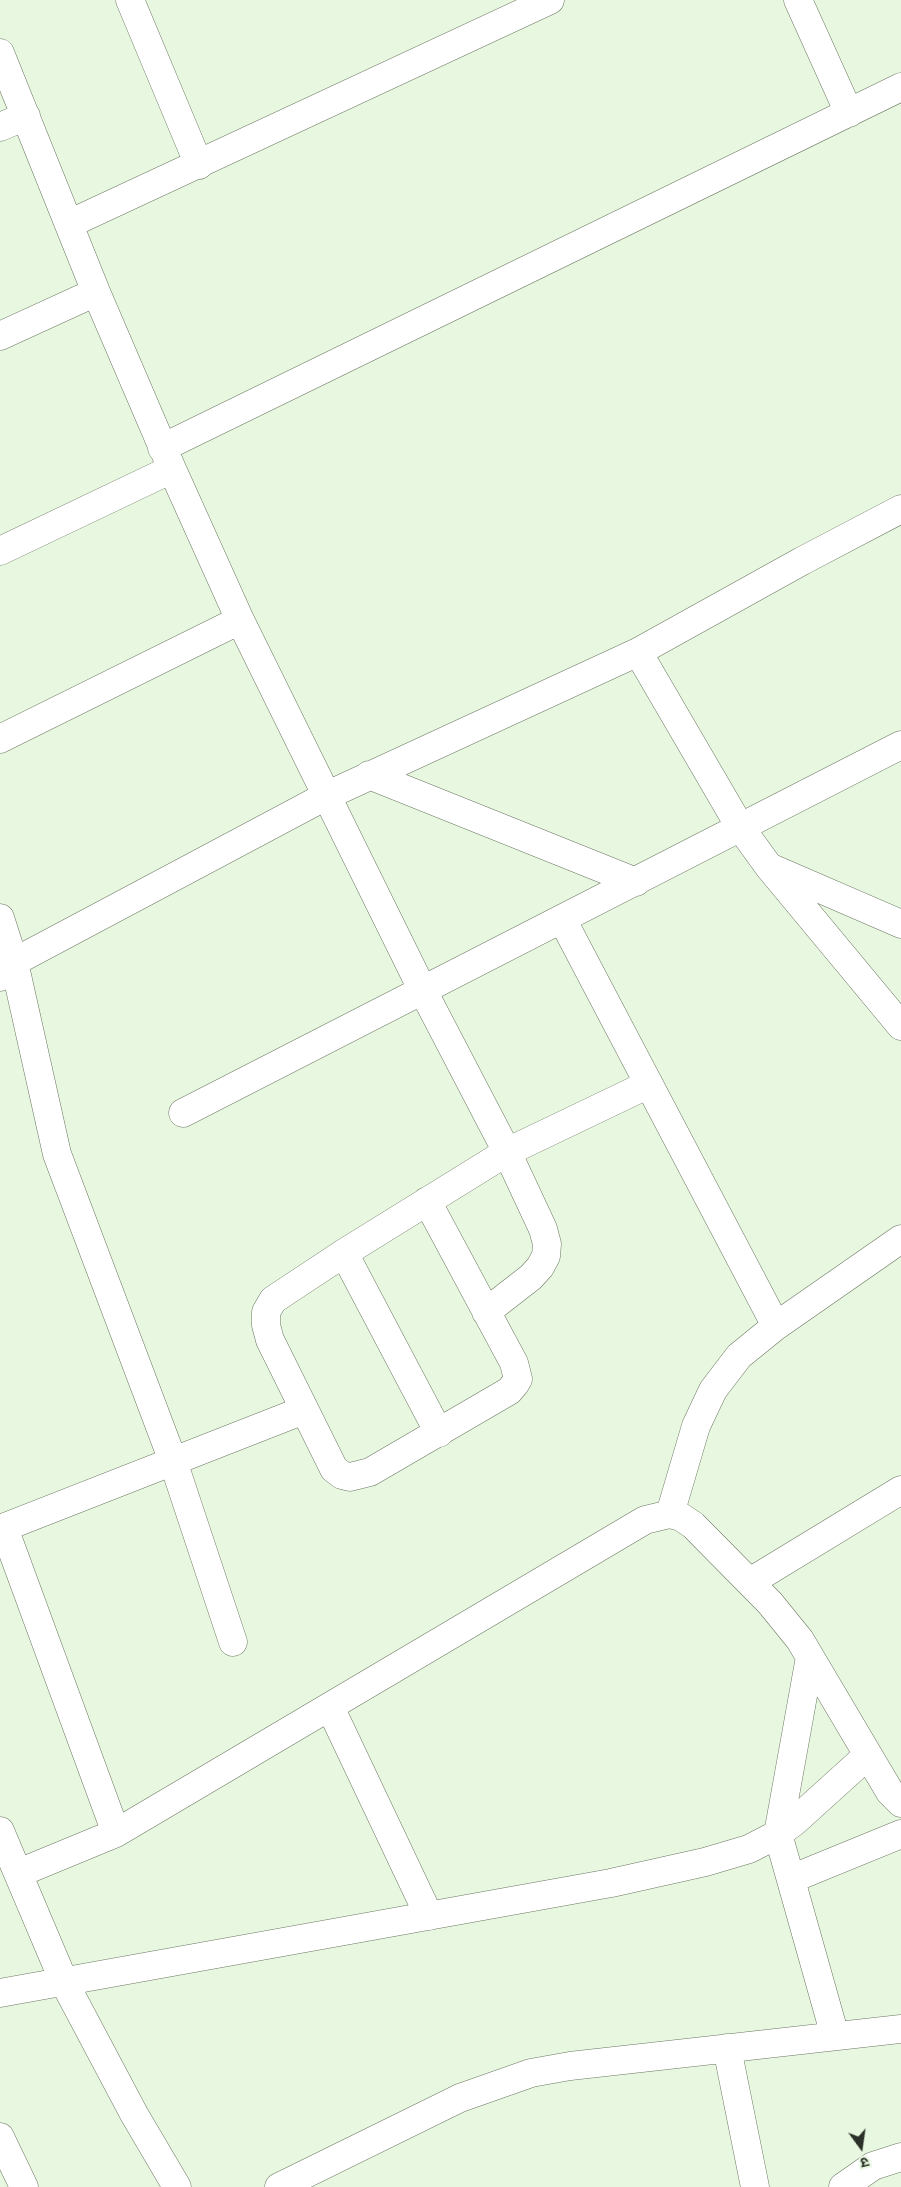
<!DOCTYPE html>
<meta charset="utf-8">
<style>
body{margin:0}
#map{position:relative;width:901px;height:2187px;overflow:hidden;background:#e8f7df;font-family:"Source Sans 3","Noto Sans Devanagari",sans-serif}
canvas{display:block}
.north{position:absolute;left:836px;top:2122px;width:50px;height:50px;-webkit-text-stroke:4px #e8f7df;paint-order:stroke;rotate:166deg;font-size:14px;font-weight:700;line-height:20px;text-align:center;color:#2b3128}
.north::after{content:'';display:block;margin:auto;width:18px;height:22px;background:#2b3128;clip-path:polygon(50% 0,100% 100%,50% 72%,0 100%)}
</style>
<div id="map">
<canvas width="901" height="2187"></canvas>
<div class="north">उ</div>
</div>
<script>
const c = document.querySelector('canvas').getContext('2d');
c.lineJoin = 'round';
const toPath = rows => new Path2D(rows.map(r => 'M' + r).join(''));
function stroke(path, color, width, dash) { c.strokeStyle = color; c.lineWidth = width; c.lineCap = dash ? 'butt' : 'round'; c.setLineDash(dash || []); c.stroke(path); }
const street = toPath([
 [130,0,199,165],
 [798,0,849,113],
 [0,53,96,292,172,469,240,620,422,989,507,1152,543,1229,547,1244,546,1256,540,1267,531,1277,486,1312],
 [0,127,26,116],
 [69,224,550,0],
 [0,336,96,292],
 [162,448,901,87],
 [0,551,172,469],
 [638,652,740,827,769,867,901,1026],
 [0,739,240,620],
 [369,775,636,882],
 [774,869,901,924],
 [0,918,14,962,57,1154,173,1461,233,1642],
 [562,919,776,1326],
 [0,977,14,971,14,962,326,796,638,652,802,561,901,509],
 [183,1113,901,745],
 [427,1201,514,1363,518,1379,515,1384,509,1391,370,1472,350,1477,342,1475,334,1469,270,1340,266,1325,266,1312,273,1300,344,1253,507,1152,649,1084],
 [344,1253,439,1433],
 [670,1514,696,1426,713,1390,739,1356,776,1326,901,1239],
 [4,1528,116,1833],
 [0,1529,304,1410],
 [750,1582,901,1490],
 [810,1657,778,1834,835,2036],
 [330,1707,429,1916],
 [0,1831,64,1982,134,2114,177,2187],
 [19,1873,116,1833,645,1520,670,1514,681,1517,693,1525,770,1603,800,1640,890,1792,901,1803],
 [791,1879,901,1834],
 [0,1993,611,1883,705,1862,749,1849,778,1834,794,1822,868,1755],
 [727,2048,755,2187],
 [0,2137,24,2187],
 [279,2187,460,2098,531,2073,570,2066,901,2029],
 [843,2187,873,2166,901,2157]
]);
stroke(street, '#6b7762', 29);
stroke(street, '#fff', 28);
</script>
